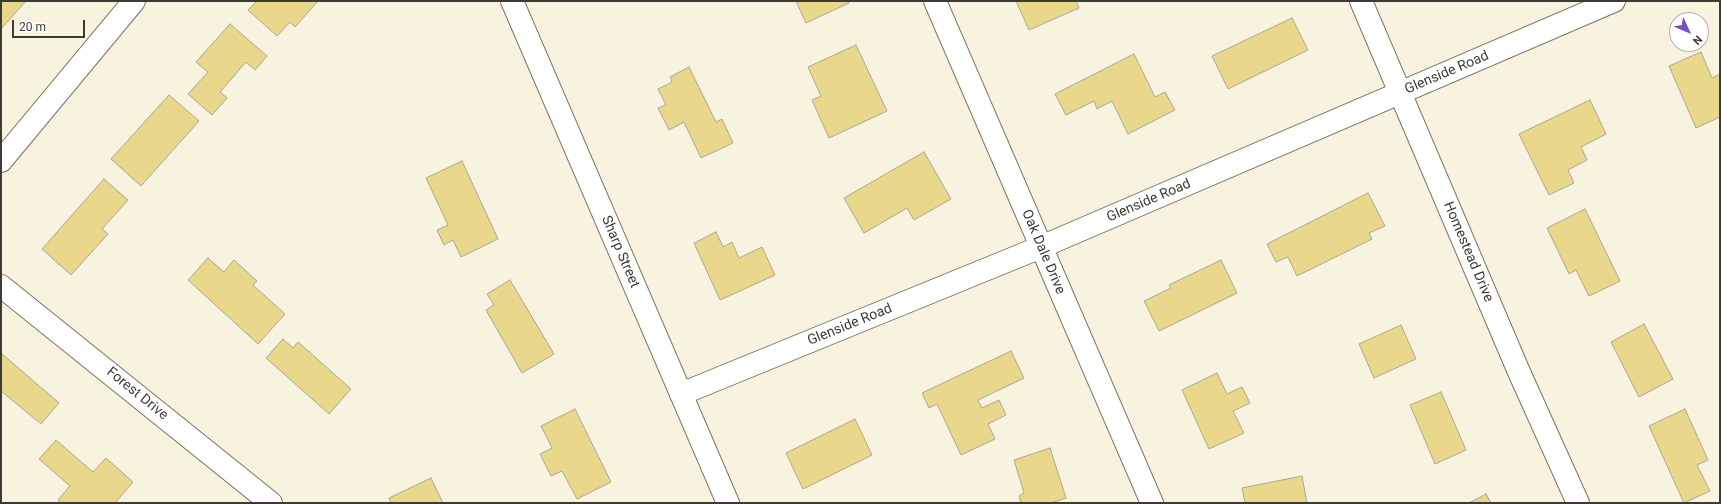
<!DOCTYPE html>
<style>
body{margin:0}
#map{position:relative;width:1721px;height:504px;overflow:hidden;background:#f7f3de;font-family:Roboto,sans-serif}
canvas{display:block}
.frame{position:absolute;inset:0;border:2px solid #3d3b33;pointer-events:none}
.north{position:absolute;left:1669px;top:12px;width:40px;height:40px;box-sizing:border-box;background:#fff;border:1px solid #b1b1ad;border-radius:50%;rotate:134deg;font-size:11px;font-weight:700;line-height:16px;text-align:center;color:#3d3b33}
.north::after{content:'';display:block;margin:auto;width:14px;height:18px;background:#744fc9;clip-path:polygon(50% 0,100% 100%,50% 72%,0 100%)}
.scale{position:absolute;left:12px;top:20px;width:73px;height:18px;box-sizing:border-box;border:2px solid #3d3b33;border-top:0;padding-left:5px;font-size:12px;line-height:14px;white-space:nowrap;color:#3d3b33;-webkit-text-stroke:3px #fff;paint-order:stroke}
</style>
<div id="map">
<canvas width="1721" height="504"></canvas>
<div class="frame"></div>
<div class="north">N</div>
<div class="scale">20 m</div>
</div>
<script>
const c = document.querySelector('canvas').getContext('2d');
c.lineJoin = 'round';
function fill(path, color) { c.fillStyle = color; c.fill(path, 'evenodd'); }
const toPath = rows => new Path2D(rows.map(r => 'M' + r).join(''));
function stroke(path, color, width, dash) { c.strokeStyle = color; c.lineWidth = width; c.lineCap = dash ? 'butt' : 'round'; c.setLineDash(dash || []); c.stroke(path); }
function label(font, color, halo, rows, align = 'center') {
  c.font = font + ' Roboto,sans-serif'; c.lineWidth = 3; c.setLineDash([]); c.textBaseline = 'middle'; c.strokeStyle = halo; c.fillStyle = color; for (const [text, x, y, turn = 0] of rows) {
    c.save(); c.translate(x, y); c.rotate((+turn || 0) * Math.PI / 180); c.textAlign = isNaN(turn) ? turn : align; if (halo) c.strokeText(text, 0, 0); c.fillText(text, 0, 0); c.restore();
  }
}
const building = toPath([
 [1,1,26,1,1,29,1,1],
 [257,1,318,1,295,27,290,22,277,36,248,10,257,1],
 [796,1,848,1,849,3,806,23,796,1],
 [1016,1,1076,1,1079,8,1029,30,1016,1],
 [1292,18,1308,50,1228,89,1212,56,1292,18],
 [230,24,267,56,255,70,246,62,220,92,227,98,212,115,188,94,208,72,196,62,230,24],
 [856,45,887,111,829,138,812,100,821,96,808,67,856,45],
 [1701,52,1712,78,1720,74,1720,117,1696,128,1669,66,1701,52],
 [1134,54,1155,97,1165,92,1175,110,1128,134,1112,101,1097,109,1094,101,1066,115,1055,94,1134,54],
 [689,67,716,122,722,119,733,143,701,158,684,122,669,130,658,108,666,105,658,89,672,82,670,77,689,67],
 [169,95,199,121,141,186,111,159,169,95],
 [1590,100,1606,134,1581,147,1587,160,1568,170,1574,183,1549,195,1519,134,1590,100],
 [924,152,951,199,914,220,907,208,864,233,844,198,924,152],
 [462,161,498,239,461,257,453,240,444,245,437,230,448,225,426,178,462,161],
 [104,179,128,200,102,229,108,234,71,275,42,249,104,179],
 [1368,193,1385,226,1369,233,1372,239,1297,276,1288,257,1276,262,1267,244,1368,193],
 [1585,209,1620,281,1589,296,1576,270,1569,274,1547,228,1585,209],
 [716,232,723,247,732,242,739,258,762,247,775,275,720,300,694,243,716,232],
 [208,258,224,272,234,260,257,281,253,285,285,314,258,344,188,280,208,258],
 [1221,260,1237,293,1159,331,1144,301,1171,288,1169,285,1221,260],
 [510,280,554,354,522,373,486,310,494,305,487,294,510,280],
 [1644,324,1673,379,1639,397,1611,342,1644,324],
 [1401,325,1416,359,1374,378,1359,344,1401,325],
 [283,339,293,348,298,342,351,389,329,414,266,358,283,339],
 [1011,351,1024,378,978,400,982,408,999,400,1006,415,988,424,995,439,961,455,937,404,929,408,922,393,1011,351],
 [1,353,59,403,41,424,1,391,1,353],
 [1217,373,1227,394,1242,387,1250,403,1233,411,1244,433,1209,449,1182,390,1217,373],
 [1441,392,1466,450,1435,464,1410,405,1441,392],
 [575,409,611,482,577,499,562,471,551,476,540,454,552,448,541,426,575,409],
 [1685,409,1708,460,1697,465,1710,491,1684,503,1649,426,1685,409],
 [855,419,872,455,803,489,786,453,855,419],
 [56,440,93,472,106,458,133,482,115,503,61,503,58,500,70,486,39,459,56,440],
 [1050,448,1066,498,1051,503,1021,503,1019,496,1024,493,1014,460,1050,448],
 [1302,476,1307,503,1245,503,1242,488,1302,476],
 [431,478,443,503,391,503,389,498,431,478],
 [1486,494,1491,503,1469,503,1486,494]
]);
fill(building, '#e9d78c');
stroke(building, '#aba793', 1);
const minor = toPath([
 [935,1,1152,503],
 [1361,1,1519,372,1578,503],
 [1,161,134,1],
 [1,286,271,503],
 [681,394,1041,247,1614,1]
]);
const tertiary = toPath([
 [512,1,728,503]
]);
stroke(minor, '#797563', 24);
stroke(tertiary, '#797563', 24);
stroke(minor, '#fff', 22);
stroke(tertiary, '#fff', 22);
label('14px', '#3d3b33', '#fff', [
 ["Glenside Road",1447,73,-23],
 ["Glenside Road",1149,201,-23],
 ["Sharp Street",620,252,67],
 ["Oak Dale Drive",1043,252,67],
 ["Homestead Drive",1468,252,67],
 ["Glenside Road",850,325,-22],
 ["Forest Drive",137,394,39]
]);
</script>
